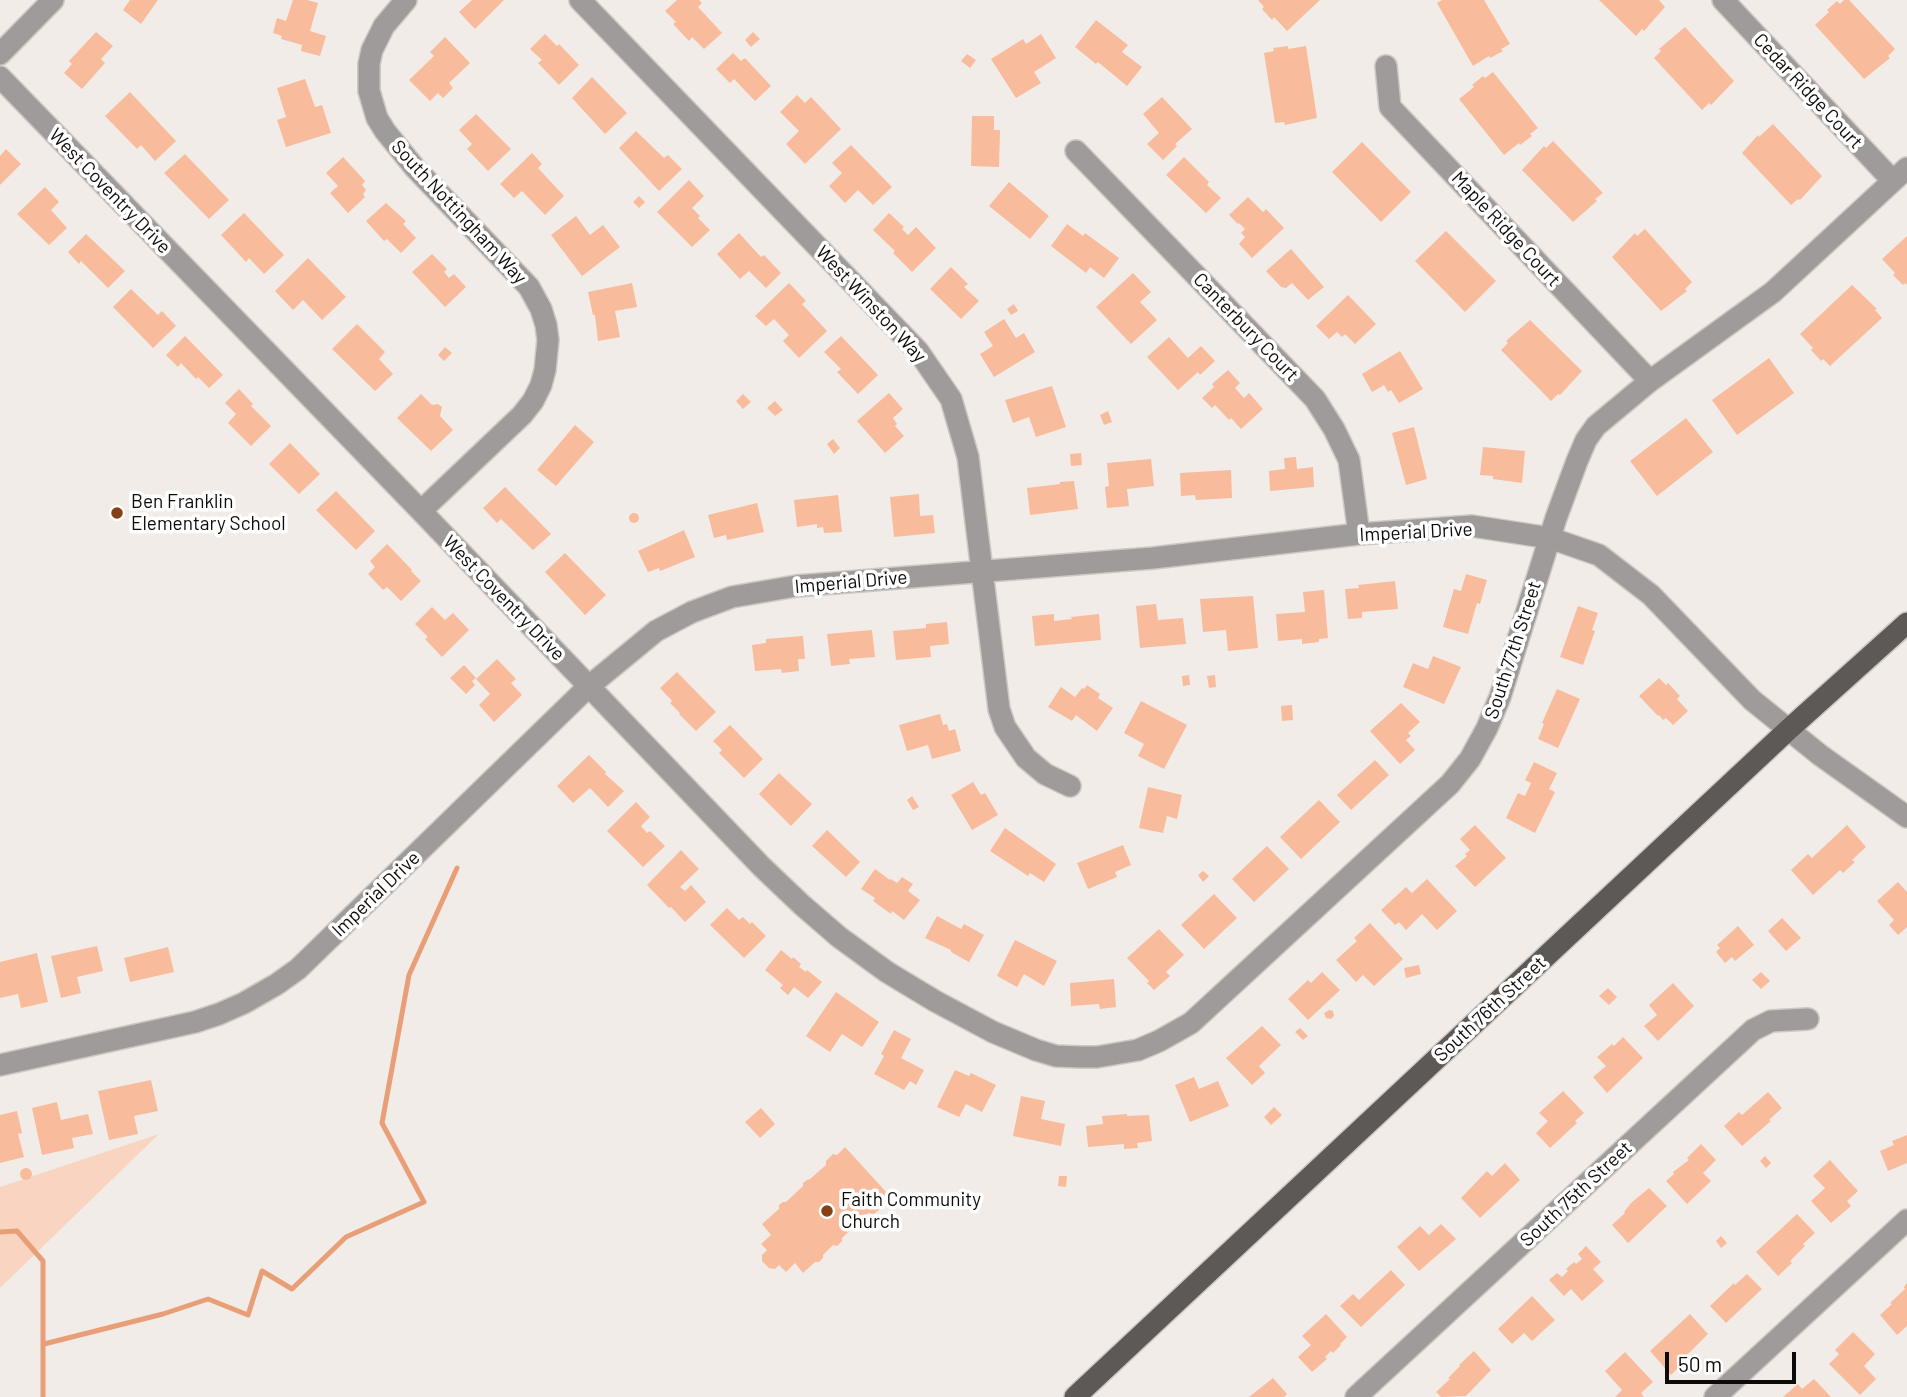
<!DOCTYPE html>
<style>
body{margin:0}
#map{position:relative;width:1907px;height:1397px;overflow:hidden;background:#f2ece8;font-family:Barlow,sans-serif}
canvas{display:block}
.scale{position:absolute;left:1665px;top:1352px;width:131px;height:32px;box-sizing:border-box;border:4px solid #0d0b0a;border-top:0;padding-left:9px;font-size:21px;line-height:24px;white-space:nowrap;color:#0d0b0a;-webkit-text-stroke:5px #fff;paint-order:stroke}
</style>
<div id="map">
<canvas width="1907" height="1397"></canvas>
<div class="scale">50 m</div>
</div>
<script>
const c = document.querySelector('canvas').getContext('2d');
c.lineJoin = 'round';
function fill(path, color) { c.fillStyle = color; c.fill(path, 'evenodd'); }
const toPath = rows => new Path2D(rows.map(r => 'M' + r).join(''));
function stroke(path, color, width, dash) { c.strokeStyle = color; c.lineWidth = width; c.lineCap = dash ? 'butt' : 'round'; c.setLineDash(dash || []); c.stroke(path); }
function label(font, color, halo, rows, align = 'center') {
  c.font = font + ' Barlow,sans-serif'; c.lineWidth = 7; c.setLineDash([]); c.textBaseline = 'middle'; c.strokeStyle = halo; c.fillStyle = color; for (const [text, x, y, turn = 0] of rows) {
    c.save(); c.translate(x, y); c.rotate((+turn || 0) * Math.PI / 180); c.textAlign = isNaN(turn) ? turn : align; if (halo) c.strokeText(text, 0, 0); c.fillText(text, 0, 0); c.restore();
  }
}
fill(toPath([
 [159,1134,0,1288,0,1187]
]), '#f9d4c0');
stroke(toPath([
 [0,1232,17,1231,43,1261,43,1397],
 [44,1344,163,1314,208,1299,248,1315,262,1271,292,1289,346,1237,424,1202,382,1123,409,975,457,868]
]), '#e89e76', 5);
fill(toPath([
 [130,0,158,0,141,24,123,10],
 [293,0,307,0,318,3,310,31,326,36,320,56,301,51,302,45,281,39,282,36,273,33,277,18,286,21],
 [472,0,504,0,475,29,459,12],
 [677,0,699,0,702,3,698,7,722,33,704,49,692,37,689,41,673,24,676,22,665,11],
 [1258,0,1320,0,1287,31,1274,17,1272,20,1262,9,1264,7],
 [1442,0,1484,0,1510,44,1501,49,1503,51,1490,58,1489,56,1473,66,1437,3],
 [1599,0,1659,0,1665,7,1644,31,1642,29,1636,36],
 [1844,0,1849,0,1895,49,1888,56,1890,58,1864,79,1815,25,1829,12,1827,10,1837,1,1840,4],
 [1096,20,1128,45,1122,52,1142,67,1127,86,1098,62,1096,64,1075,47],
 [1685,27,1734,81,1711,105,1709,103,1702,110,1654,58,1661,51,1659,49],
 [96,32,113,46,101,59,105,63,82,89,64,73,72,64,69,61],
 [753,32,760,39,751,47,745,40],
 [545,34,557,46,559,44,579,65,559,85,538,63,542,60,530,49],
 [1041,34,1056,58,1034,72,1041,83,1016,98,991,59,1023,39,1026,44],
 [445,37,470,63,449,83,453,88,443,98,438,93,430,101,409,80,434,56,430,52],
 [1288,46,1288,49,1306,46,1317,118,1285,125,1284,122,1275,123,1264,53,1274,51,1273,48],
 [733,53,741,61,745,58,771,86,755,101,734,79,730,83,716,69],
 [967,54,976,60,970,68,961,61],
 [1493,72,1538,128,1530,134,1532,136,1520,145,1519,143,1504,155,1459,99,1474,87,1472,85,1483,76,1485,78],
 [592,77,627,113,605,134,572,98],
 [305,79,315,107,322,105,331,133,286,147,277,120,286,117,277,88],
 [130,92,176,141,155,161,141,145,137,149,105,116],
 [797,95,805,103,811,97,841,129,805,164,786,144,799,131,780,112],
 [1162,97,1192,129,1175,144,1177,146,1163,160,1147,144,1159,133,1143,114],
 [476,114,511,149,488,171,467,149,472,144,459,130],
 [972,116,994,116,994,130,1000,130,999,167,971,166],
 [1773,124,1822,176,1800,200,1798,199,1791,205,1742,153,1758,135,1759,137],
 [636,131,664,158,668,155,682,169,659,191,619,148],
 [1553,141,1603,193,1595,199,1597,201,1573,222,1522,170,1544,146,1546,148],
 [1362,142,1411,192,1381,222,1332,172],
 [851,145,892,187,873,205,858,190,845,203,829,186,842,173,832,163],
 [6,149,21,164,0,185,0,156],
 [532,153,542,164,538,168,564,196,545,215,522,191,514,198,500,184],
 [185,154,229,200,209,219,164,173],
 [343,157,365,181,362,185,366,190,363,194,365,197,348,213,330,193,338,186,326,173],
 [1184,157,1209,182,1207,185,1221,198,1206,213,1166,175],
 [689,180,704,196,692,208,700,216,698,218,710,230,692,247,657,212],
 [1009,182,1049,216,1030,239,989,206],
 [45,187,59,202,51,210,67,228,49,245,17,214],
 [639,196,645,202,639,208,633,202],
 [1248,197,1263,212,1266,209,1284,228,1252,258,1239,244,1245,237,1241,233,1245,229,1239,223,1238,224,1229,215],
 [386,203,406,221,403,224,416,238,401,253,387,239,384,241,366,221],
 [244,213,284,255,264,274,249,258,246,262,221,235],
 [889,213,904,227,902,229,908,235,916,227,936,248,912,272,893,253,895,251,873,230],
 [576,216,590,235,603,225,620,247,582,276,551,235],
 [1067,224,1083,236,1085,233,1119,258,1104,278,1090,267,1086,273,1051,246],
 [1645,229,1692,282,1685,289,1687,291,1661,311,1612,257,1635,233,1637,236],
 [1446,231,1496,281,1465,312,1415,261],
 [739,233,761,257,764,255,781,273,766,288,749,271,740,279,717,254],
 [86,234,125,271,108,288,81,261,79,264,68,252],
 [1907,236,1907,285,1905,283,1903,285,1893,275,1895,273,1882,259],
 [1291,249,1324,287,1308,300,1292,283,1286,288,1281,287,1266,271],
 [432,254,447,269,444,272,449,278,454,274,466,287,445,307,412,272],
 [308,258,346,297,322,320,303,300,293,310,275,291],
 [951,267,968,284,964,287,979,301,961,319,930,289],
 [1133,273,1151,292,1140,302,1157,320,1131,344,1096,307],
 [632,283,637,307,615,311,620,337,598,341,595,315,593,315,588,292],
 [789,283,806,301,802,304,827,331,799,358,783,341,789,335,774,319,766,326,755,316],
 [1852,285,1877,309,1875,310,1882,318,1830,366,1823,359,1821,361,1811,350,1813,348,1800,334],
 [131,289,158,315,162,311,176,326,153,348,113,307],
 [1348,295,1376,324,1355,344,1345,334,1342,337,1337,332,1329,339,1316,326],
 [1014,304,1018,311,1011,315,1007,309],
 [1004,319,1016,338,1024,333,1035,352,994,377,980,354,993,346,984,332],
 [1530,320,1582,371,1560,395,1558,394,1551,401,1501,350,1508,343,1506,341],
 [357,324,385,352,379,359,393,374,375,391,332,349],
 [185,336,223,375,209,388,198,377,196,379,181,363,178,367,166,355],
 [841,336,878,375,858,394,837,372,841,369,824,352],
 [1169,337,1188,358,1201,346,1215,361,1200,375,1198,372,1178,390,1147,357],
 [445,347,452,353,444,361,438,355],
 [1400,351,1423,389,1399,403,1391,390,1388,392,1384,385,1372,392,1362,374],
 [1769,358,1794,393,1737,435,1712,400],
 [1228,370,1240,383,1235,388,1244,398,1249,393,1263,409,1241,429,1231,418,1229,420,1215,405,1212,408,1202,398,1214,387,1212,384],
 [1052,386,1066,427,1036,437,1029,417,1013,423,1005,400],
 [239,389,253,404,251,406,271,426,251,446,228,423,236,414,225,403],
 [889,393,903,409,893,418,897,424,895,426,904,436,885,453,857,421],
 [421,394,432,405,438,404,442,407,440,416,453,430,431,451,397,418],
 [743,394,751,402,743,409,736,401],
 [775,401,783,410,775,416,767,408],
 [1108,411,1112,422,1104,425,1100,415],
 [1686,418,1713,452,1657,496,1630,461],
 [575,425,594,442,556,486,537,470],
 [1414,427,1427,479,1406,485,1392,433],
 [833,439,840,448,834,454,827,444],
 [290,443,320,474,299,494,269,464],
 [1483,447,1525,451,1522,483,1493,479,1493,476,1480,475],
 [1081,453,1082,465,1071,466,1070,454],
 [1296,457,1297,469,1313,467,1314,487,1270,491,1269,471,1285,469,1284,458],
 [1151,459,1154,486,1127,489,1129,506,1107,508,1105,487,1109,486,1107,463],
 [1231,470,1232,498,1196,500,1195,495,1181,496,1180,473],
 [1074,481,1078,509,1030,515,1027,488,1060,484,1060,482],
 [505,487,551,534,533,550,501,519,497,523,483,508],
 [336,491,375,531,356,550,316,510],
 [919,494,920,516,933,515,935,533,894,537,890,497],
 [838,495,842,532,824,533,823,527,817,528,817,524,797,527,794,500],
 [757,503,764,532,727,540,726,535,714,538,708,515],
 '629 518a5 5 0 1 1 10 0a5 5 0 1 1-10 0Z',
 [684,530,695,557,660,571,659,568,648,572,638,551],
 [387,544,412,570,411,571,421,581,401,601,387,587,383,590,368,574,375,567,370,561],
 [565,553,606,595,585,615,545,572],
 [1466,574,1487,580,1480,604,1477,603,1468,634,1443,627,1454,589,1461,591],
 [1395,581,1398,609,1362,612,1362,618,1348,619,1345,589,1359,588,1358,585],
 [1324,590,1328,638,1319,639,1319,642,1302,644,1302,639,1278,641,1276,614,1305,612,1303,592],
 [1253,596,1258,648,1228,651,1226,630,1203,632,1200,599],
 [1156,604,1158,620,1183,618,1186,644,1140,648,1136,606],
 [1578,606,1598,613,1592,630,1595,631,1583,665,1560,657],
 [432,607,445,620,453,613,469,630,442,657,425,639,428,637,415,624],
 [1054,614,1054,621,1072,619,1071,617,1099,614,1101,640,1035,646,1032,616],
 [947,622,949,644,930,646,931,657,896,660,893,631,926,628,926,624],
 [872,630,875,657,849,659,850,664,831,666,827,634],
 [803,636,805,659,798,659,799,671,782,673,781,669,755,671,752,645,766,643,766,639],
 [1433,656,1461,667,1444,704,1403,687,1413,663,1428,669],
 [497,659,516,679,511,683,522,695,494,722,479,705,490,694,476,679],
 [464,665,476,678,472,681,475,685,466,694,450,678],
 [677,672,716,712,696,731,679,714,680,713,670,703,672,701,660,688],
 [1189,675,1190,685,1183,686,1182,676],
 [1215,675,1216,687,1209,688,1207,676],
 [1659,678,1666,685,1668,683,1680,696,1677,699,1688,711,1673,725,1666,718,1663,720,1659,715,1658,716,1639,696],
 [1087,685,1100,694,1098,698,1113,708,1097,731,1076,715,1072,721,1048,707,1061,687,1075,697,1082,688,1084,689],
 [1557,689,1580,699,1558,748,1538,739,1544,724,1542,723],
 [1141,701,1187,725,1164,769,1138,756,1144,744,1124,733],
 [1401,703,1420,722,1408,733,1411,736,1406,740,1415,750,1400,764,1370,731],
 [1292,705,1293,720,1282,721,1281,706],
 [940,714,943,725,947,724,949,731,955,729,961,751,932,759,928,745,907,751,899,725],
 [730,725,763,759,744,778,719,753,722,750,713,741],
 [589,755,606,772,605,774,624,791,608,807,590,788,573,803,557,786],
 [1375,760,1389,775,1351,810,1337,795],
 [1534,762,1557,773,1549,789,1555,792,1535,833,1506,818,1518,793,1525,796,1531,783,1525,780],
 [779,773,812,804,791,826,759,794],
 [973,782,981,795,985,793,998,815,972,830,951,795],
 [1148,787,1182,795,1177,819,1167,816,1163,833,1139,828],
 [912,796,919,807,913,810,907,800],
 [1319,800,1340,822,1301,859,1280,837],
 [636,802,650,817,641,826,647,833,650,831,665,846,643,867,607,831],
 [1475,825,1506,858,1475,887,1455,866,1467,856,1465,854,1470,850,1460,839],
 [1847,825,1866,847,1852,860,1855,862,1843,873,1840,870,1813,895,1791,870,1808,854,1812,858],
 [1005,828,1056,864,1044,882,1030,873,1028,876,990,851],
 [827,830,860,862,846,877,812,846],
 [1123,845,1131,865,1115,872,1117,877,1088,889,1077,863],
 [1267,846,1289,869,1254,902,1232,879],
 [681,850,699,869,680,887,685,891,691,885,706,902,685,922,671,907,669,908,647,885],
 [875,869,890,880,891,879,897,883,902,877,913,884,908,891,920,900,904,920,892,911,891,914,873,901,875,898,861,889],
 [1203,871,1209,876,1203,882,1198,875],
 [1427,879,1457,911,1437,930,1422,914,1406,930,1399,922,1395,925,1381,910,1406,887,1412,893],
 [1898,882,1907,892,1907,927,1898,935,1889,925,1894,920,1877,901],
 [1214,894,1237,918,1204,949,1181,925],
 [727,908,739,920,743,917,750,924,752,922,766,936,744,958,710,925],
 [937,916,961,929,964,924,984,935,969,962,951,952,951,950,925,938],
 [1782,918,1801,938,1786,951,1768,931],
 [1370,923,1403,959,1374,986,1363,975,1356,982,1336,960,1357,941,1354,938],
 [1738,926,1754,945,1735,961,1732,957,1725,963,1716,952,1720,948,1717,945],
 [1159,929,1184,955,1166,972,1170,976,1154,990,1147,983,1149,981,1127,958],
 [1015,940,1057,961,1044,986,1024,974,1017,987,997,976],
 [97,946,103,971,77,977,81,993,61,998,51,956],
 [168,947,174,972,130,982,124,958],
 [781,950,792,959,793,957,801,964,799,967,806,972,807,970,822,982,808,998,794,987,788,995,780,988,783,985,765,970],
 [37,953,48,1002,21,1008,18,994,0,998,0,962],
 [1419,965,1421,974,1406,978,1404,968],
 [1322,972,1340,990,1308,1020,1288,999,1308,980,1311,983],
 [1761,972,1770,981,1761,989,1752,980],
 [1114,979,1116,1007,1100,1009,1099,1004,1071,1006,1070,983],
 [1673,983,1694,1006,1658,1041,1644,1026,1657,1015,1649,1005],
 [1608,988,1617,997,1609,1005,1599,996],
 [836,992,879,1022,862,1047,842,1034,830,1052,806,1036],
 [1329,1010,1333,1011,1334,1016,1331,1019,1326,1018,1324,1013],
 [1262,1026,1281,1045,1259,1066,1265,1073,1252,1085,1226,1058],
 [1300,1028,1308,1036,1303,1040,1295,1032],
 [894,1030,911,1039,901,1058,924,1070,916,1085,910,1081,904,1090,874,1074,884,1056,881,1054],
 [1623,1037,1643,1058,1607,1093,1593,1077,1606,1066,1597,1057,1612,1044,1614,1046],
 [955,1070,969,1076,971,1073,996,1085,982,1112,966,1104,959,1117,937,1107],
 [1194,1077,1199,1089,1218,1081,1229,1106,1190,1122,1175,1085],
 [151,1080,158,1111,134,1116,138,1134,109,1140,98,1091],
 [1563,1091,1584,1113,1575,1121,1577,1123,1550,1148,1536,1133,1548,1121,1539,1113],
 [1768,1092,1782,1108,1769,1120,1771,1121,1742,1146,1724,1126,1739,1112,1742,1115],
 [1021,1096,1045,1101,1041,1119,1065,1124,1061,1146,1013,1136],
 [57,1102,61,1120,88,1114,93,1134,72,1138,74,1148,42,1155,32,1108],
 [1274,1107,1282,1115,1271,1125,1264,1117],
 [761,1108,775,1124,760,1138,745,1122],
 [17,1111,22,1133,18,1134,24,1157,0,1163,0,1115],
 [1127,1114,1127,1116,1149,1115,1152,1141,1137,1143,1138,1148,1124,1149,1124,1144,1088,1147,1086,1126,1103,1124,1102,1116],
 [1907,1135,1907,1163,1888,1171,1880,1151,1894,1145,1892,1141],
 [1701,1144,1716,1160,1703,1173,1711,1181,1687,1204,1666,1181,1674,1174,1673,1172,1689,1160,1687,1158],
 [845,1147,888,1194,881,1201,881,1208,874,1214,868,1213,842,1238,842,1241,837,1246,833,1245,823,1255,823,1258,819,1262,815,1262,803,1273,795,1263,786,1272,779,1265,775,1269,769,1268,762,1261,762,1255,767,1250,761,1244,771,1235,762,1224,779,1209,779,1205,783,1202,786,1202,803,1186,803,1183,807,1180,810,1179,826,1165,826,1161,833,1154,837,1155],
 [1765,1156,1771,1163,1766,1168,1760,1161],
 [1830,1160,1858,1191,1847,1201,1851,1206,1831,1223,1811,1201,1825,1188,1813,1176],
 [1505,1163,1520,1180,1480,1218,1461,1198,1487,1171,1492,1176],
 '20 1174a6 6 0 1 1 12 0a6 6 0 1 1-12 0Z',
 [1059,1176,1067,1176,1066,1187,1058,1186],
 [1649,1188,1667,1206,1628,1243,1612,1225,1625,1213,1624,1212,1631,1203],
 [1797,1214,1815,1233,1803,1244,1805,1246,1790,1261,1792,1263,1778,1276,1756,1252],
 [1441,1224,1456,1239,1419,1271,1397,1247,1420,1226,1429,1235],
 [1721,1236,1727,1243,1721,1248,1716,1241],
 [1586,1246,1601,1262,1593,1269,1604,1281,1582,1301,1571,1289,1564,1296,1549,1280,1557,1273,1562,1277,1568,1271,1566,1269,1574,1262,1576,1264,1582,1259,1578,1254],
 [1391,1270,1405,1285,1361,1327,1340,1306,1353,1294,1359,1300],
 [1747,1274,1762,1289,1726,1323,1710,1306,1734,1283,1735,1285],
 [1907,1283,1907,1326,1897,1335,1880,1315,1892,1304,1890,1303,1905,1289,1904,1287],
 [1532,1296,1555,1320,1532,1341,1524,1333,1512,1344,1498,1329],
 [1326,1314,1347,1337,1340,1344,1341,1345,1333,1353,1331,1351,1325,1357,1327,1359,1312,1372,1298,1357,1311,1345,1302,1336],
 [1690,1314,1708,1334,1682,1360,1684,1362,1671,1375,1650,1351],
 [1853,1332,1875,1354,1864,1366,1876,1379,1860,1395,1829,1364,1839,1354,1835,1350],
 [1474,1351,1491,1370,1466,1396,1441,1397,1436,1392,1450,1379,1448,1378,1460,1366,1459,1365],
 [1625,1352,1653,1382,1641,1393,1644,1397,1615,1397,1622,1390,1605,1371],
 [1273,1378,1287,1394,1284,1397,1249,1397],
 [1814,1379,1831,1397,1783,1397,1798,1384,1802,1389]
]), '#f8bb9b');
const minor = toPath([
 [406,0,384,26,372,50,369,64,369,91,377,118,385,131,415,168,529,287,541,309,546,325,548,340,545,370,541,385,533,401,522,415,421,511],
 [580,0,918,351,951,399,968,457,999,709,1005,727,1026,758,1045,774,1070,786],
 [1723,0,1893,181],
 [0,54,53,0],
 [1386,66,1390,107,1650,381],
 [0,77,421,511,762,867,802,905,839,937,887,972,935,1001,993,1032,1036,1050,1056,1056,1080,1057,1097,1057,1138,1050,1159,1041,1191,1023,1450,784,1470,759,1487,728,1500,697,1556,518,1577,461,1586,440,1596,426,1650,381,1773,292,1907,168],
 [1076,151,1315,399,1334,429,1349,460,1359,534],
 [0,1065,195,1022,219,1014,244,1003,277,984,298,969,331,937,588,687,656,631,692,612,732,597,796,586,1153,558,1359,534,1472,526,1550,538,1599,555,1651,595,1752,700,1820,755,1907,817],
 [1356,1397,1753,1030,1771,1021,1808,1019],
 [1715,1397,1907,1220]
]);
const major = toPath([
 [1075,1397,1788,730,1907,623]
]);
stroke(minor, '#cdc8c4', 24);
stroke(major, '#cdc8c4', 24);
stroke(minor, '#9e9b9a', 21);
stroke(major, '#5d5956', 21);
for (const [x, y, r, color] of [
 [117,513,7,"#854115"],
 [827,1211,7,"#854115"]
]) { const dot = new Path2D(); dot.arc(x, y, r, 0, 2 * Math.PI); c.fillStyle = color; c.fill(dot); stroke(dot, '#fff', 2.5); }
label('19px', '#0d0b0a', '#fff', [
 ["Cedar Ridge Court",1808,91,47],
 ["West Coventry Drive",110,191,46],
 ["South Nottingham Way",459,212,47],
 ["Maple Ridge Court",1506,229,47],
 ["West Winston Way",871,304,47],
 ["Canterbury Court",1246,327,46],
 ["Imperial Drive",1416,532,-3],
 ["Imperial Drive",851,582,-5],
 ["West Coventry Drive",504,598,46],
 ["South 77th Street",1513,650,-72],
 ["Imperial Drive",376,894,-44],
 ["South 76th Street",1490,1009,-43],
 ["South 75th Street",1576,1194,-43]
]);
label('19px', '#0d0b0a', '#fff', [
 ["Ben Franklin",131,502],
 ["Elementary School",131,524],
 ["Faith Community",841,1200],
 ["Church",841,1222]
], 'left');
</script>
